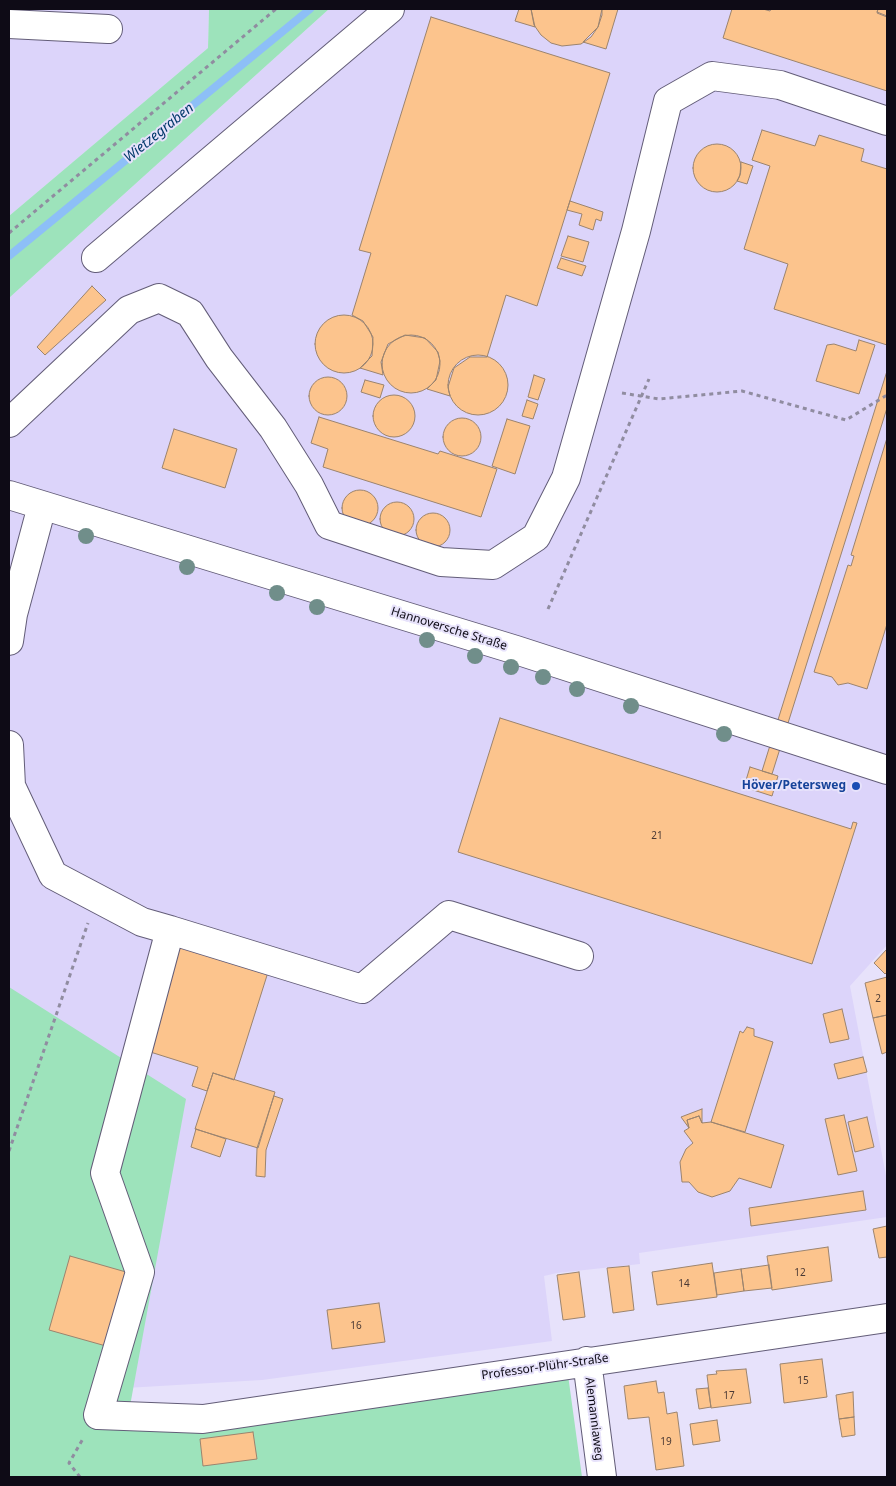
<!DOCTYPE html>
<meta charset="utf-8">
<style>
body{margin:0}
#map{position:relative;width:896px;height:1486px;overflow:hidden;background:#e7e2fb;font-family:"Noto Sans",sans-serif}
canvas{display:block}
.frame{position:absolute;inset:0;border:10px solid #0e0b16;pointer-events:none}
</style>
<div id="map">
<canvas width="896" height="1486"></canvas>
<div class="frame"></div>
</div>
<script>
const c = document.querySelector('canvas').getContext('2d');
c.lineJoin = 'round';
function fill(path, color) { c.fillStyle = color; c.fill(path, 'evenodd'); }
const toPath = rows => new Path2D(rows.map(r => 'M' + r).join(''));
function stroke(path, color, width, dash) { c.strokeStyle = color; c.lineWidth = width; c.lineCap = dash ? 'butt' : 'round'; c.setLineDash(dash || []); c.stroke(path); }
function label(font, color, halo, rows, align = 'center') {
  c.font = font + ' "Noto Sans",sans-serif'; c.lineWidth = 4; c.setLineDash([]); c.textBaseline = 'middle'; c.strokeStyle = halo; c.fillStyle = color; for (const [text, x, y, turn = 0] of rows) {
    c.save(); c.translate(x, y); c.rotate((+turn || 0) * Math.PI / 180); c.textAlign = isNaN(turn) ? turn : align; if (halo) c.strokeText(text, 0, 0); c.fillText(text, 0, 0); c.restore();
  }
}
fill(toPath([
 [9,9,209,9,208,48,9,216],
 [329,9,887,9,887,945,850,986,887,1181,887,1217,639,1253,640,1264,557,1273,544,1276,552,1341,262,1380,24,1394,9,1017,9,298]
]), '#dcd4fa');
fill(toPath([
 [209,9,329,9,9,298,9,216,208,48],
 [9,987,186,1099,128,1417,568,1375,582,1477,9,1477]
]), '#9de3bb');
stroke(toPath([
 [9,256,310,9]
]), '#8dbff7', 8);
const building = toPath([
 [519,9,531,9,535,27,515,21,519,9],
 [531,9,602,9,602,15,598,27,591,37,581,44,562,46,551,43,541,35,534,25,531,9],
 [602,9,618,9,606,49,583,42,598,27,602,9],
 [732,9,763,9,770,11,771,9,878,9,877,13,887,17,887,91,723,38,732,9],
 [878,9,887,9,887,16,877,12,878,9],
 [431,17,610,73,537,306,506,295,487,357,470,357,454,368,448,387,450,396,427,389,436,380,440,361,438,352,425,338,405,335,388,344,381,362,383,375,360,368,372,356,373,337,363,321,352,315,371,253,359,250,431,17],
 [762,130,815,146,819,135,864,149,861,161,887,169,887,345,774,309,788,264,744,249,770,166,752,160,762,130],
 '693 168a24 24 0 1 1 48 0a24 24 0 1 1-48 0Z',
 [741,162,753,166,747,184,737,181,740,175,741,162],
 [570,201,603,212,601,221,596,219,593,230,579,225,582,214,567,210,570,201],
 [568,236,589,242,583,262,561,256,568,236],
 [561,258,586,266,582,276,557,268,561,258],
 [92,286,106,300,45,355,37,347,92,286],
 '315 344a29 29 0 1 1 58 0a29 29 0 1 1-58 0Z',
 '382 364a29 29 0 1 1 58 0a29 29 0 1 1-58 0Z',
 [859,340,875,345,859,394,816,381,827,345,834,344,856,351,859,340],
 '448 385a30 30 0 1 1 60 0a30 30 0 1 1-60 0Z',
 [887,371,887,408,772,774,762,771,887,371],
 [534,375,545,379,538,400,528,397,534,375],
 '309 396a19 19 0 1 1 38 0a19 19 0 1 1-38 0Z',
 [365,380,384,385,380,398,361,392,365,380],
 '373 416a21 21 0 1 1 42 0a21 21 0 1 1-42 0Z',
 [527,400,538,404,533,419,522,416,527,400],
 [319,417,438,454,440,451,497,469,481,517,323,467,328,449,311,443,319,417],
 '443 437a19 19 0 1 1 38 0a19 19 0 1 1-38 0Z',
 [507,419,530,426,515,474,492,466,507,419],
 [174,429,237,449,225,488,162,468,174,429],
 [887,438,887,624,867,689,848,683,838,685,832,677,814,672,848,565,851,566,854,556,851,555,887,438],
 '342 508a18 18 0 1 1 36 0a18 18 0 1 1-36 0Z',
 '380 519a17 17 0 1 1 34 0a17 17 0 1 1-34 0Z',
 '416 530a17 17 0 1 1 34 0a17 17 0 1 1-34 0Z',
 [500,718,851,829,853,822,857,823,812,964,458,852,500,718],
 [750,767,778,776,772,796,744,787,750,767],
 [178,940,269,969,234,1080,213,1073,207,1091,192,1086,198,1067,144,1050,178,940],
 [887,949,887,972,885,974,874,963,887,949],
 [887,977,887,1015,873,1018,865,983,887,977],
 [842,1009,849,1039,830,1043,823,1014,842,1009],
 [887,1015,887,1052,882,1054,873,1018,887,1015],
 [747,1027,754,1029,754,1036,773,1042,745,1132,711,1122,740,1031,743,1033,747,1027],
 [863,1057,867,1072,838,1079,834,1064,863,1057],
 [213,1073,275,1092,258,1148,195,1129,213,1073],
 [274,1096,283,1099,266,1150,265,1177,256,1176,257,1148,274,1096],
 [702,1109,702,1123,699,1116,687,1120,689,1128,681,1117,702,1109],
 [844,1115,857,1171,838,1175,825,1119,844,1115],
 [699,1116,702,1123,711,1122,784,1145,771,1188,739,1178,730,1191,712,1197,698,1192,689,1182,682,1182,680,1162,686,1149,693,1143,684,1131,689,1128,687,1120,699,1116],
 [867,1117,874,1147,855,1152,848,1122,867,1117],
 [196,1129,226,1139,220,1157,191,1147,196,1129],
 [863,1191,866,1210,751,1226,749,1208,863,1191],
 [887,1226,887,1257,879,1258,873,1229,887,1226],
 [828,1247,832,1281,772,1290,767,1256,828,1247],
 [70,1256,126,1272,106,1346,49,1330,70,1256],
 [712,1263,717,1297,657,1305,652,1272,712,1263],
 [769,1265,772,1288,744,1291,741,1269,769,1265],
 [629,1266,634,1310,613,1313,607,1268,629,1266],
 [741,1269,744,1291,717,1295,714,1273,741,1269],
 [579,1272,585,1317,563,1320,557,1275,579,1272],
 [379,1303,385,1342,332,1349,327,1310,379,1303],
 [822,1359,827,1397,784,1403,780,1364,822,1359],
 [746,1369,751,1403,711,1408,707,1375,717,1374,716,1371,746,1369],
 [656,1381,658,1393,664,1392,667,1414,677,1412,684,1466,656,1470,649,1417,628,1419,624,1386,656,1381],
 [708,1388,711,1407,699,1409,696,1389,708,1388],
 [853,1392,854,1417,839,1419,836,1395,853,1392],
 [854,1417,855,1435,842,1437,839,1419,854,1417],
 [717,1420,720,1441,693,1445,690,1424,717,1420],
 [253,1432,257,1459,203,1466,200,1439,253,1432]
]);
fill(building, '#fcc48d');
stroke(building, '#9c846e', 1);
const minor = toPath([
 [9,24,108,29],
 [96,258,390,9],
 [9,423,129,310,159,298,190,313,219,358,273,428,309,485,329,525,441,562,493,565,536,537,566,478,636,231,668,101,712,76,780,85,887,121],
 [9,495,516,650,887,770],
 [9,641,13,614,42,506],
 [9,745,11,786,53,875,142,922,170,930,105,1173,140,1272,98,1415,203,1419,887,1318],
 [170,930,362,989,449,915,579,956],
 [587,1361,602,1477]
]);
stroke(minor, '#635d78', 30);
stroke(toPath([
 [9,233,276,9],
 [622,393,659,399,742,391,846,420,887,395],
 [548,609,649,379],
 [9,1151,88,923],
 [80,1477,69,1463,84,1437]
]), '#908ca0', 3, [4, 4]);
stroke(minor, '#fff', 28);
c.fillStyle = '#708e8a';
for (const [x, y] of [
 [86,536],
 [187,567],
 [277,593],
 [317,607],
 [427,640],
 [475,656],
 [511,667],
 [543,677],
 [577,689],
 [631,706],
 [724,734]
]) { c.beginPath(); c.arc(x, y, 8, 0, 2 * Math.PI); c.fill(); }
for (const [x, y, r, color] of [
 [856,786,5,"#1a4fb4"]
]) { const dot = new Path2D(); dot.arc(x, y, r, 0, 2 * Math.PI); c.fillStyle = color; c.fill(dot); stroke(dot, '#e7e2fb', 2); }
label('10px', '#4a3934', null, [
 ["21",657,836],
 ["2",878,999],
 ["12",800,1273],
 ["14",684,1284],
 ["16",356,1326],
 ["15",803,1381],
 ["17",729,1396],
 ["19",666,1442]
]);
label('12px', '#0e0b16', '#e7e2fb', [
 ["Hannoversche Straße",449,629,17],
 ["Professor-Plühr-Straße",545,1367,-8],
 ["Alemanniaweg",594,1419,83]
]);
label('bold 12px', '#164399', '#e7e2fb', [
 ["Höver/Petersweg",846,786]
], 'right');
label('italic 14px', '#00386a', '#e7e2fb', [
 ["Wietzegraben",159,133,-39]
]);
</script>
